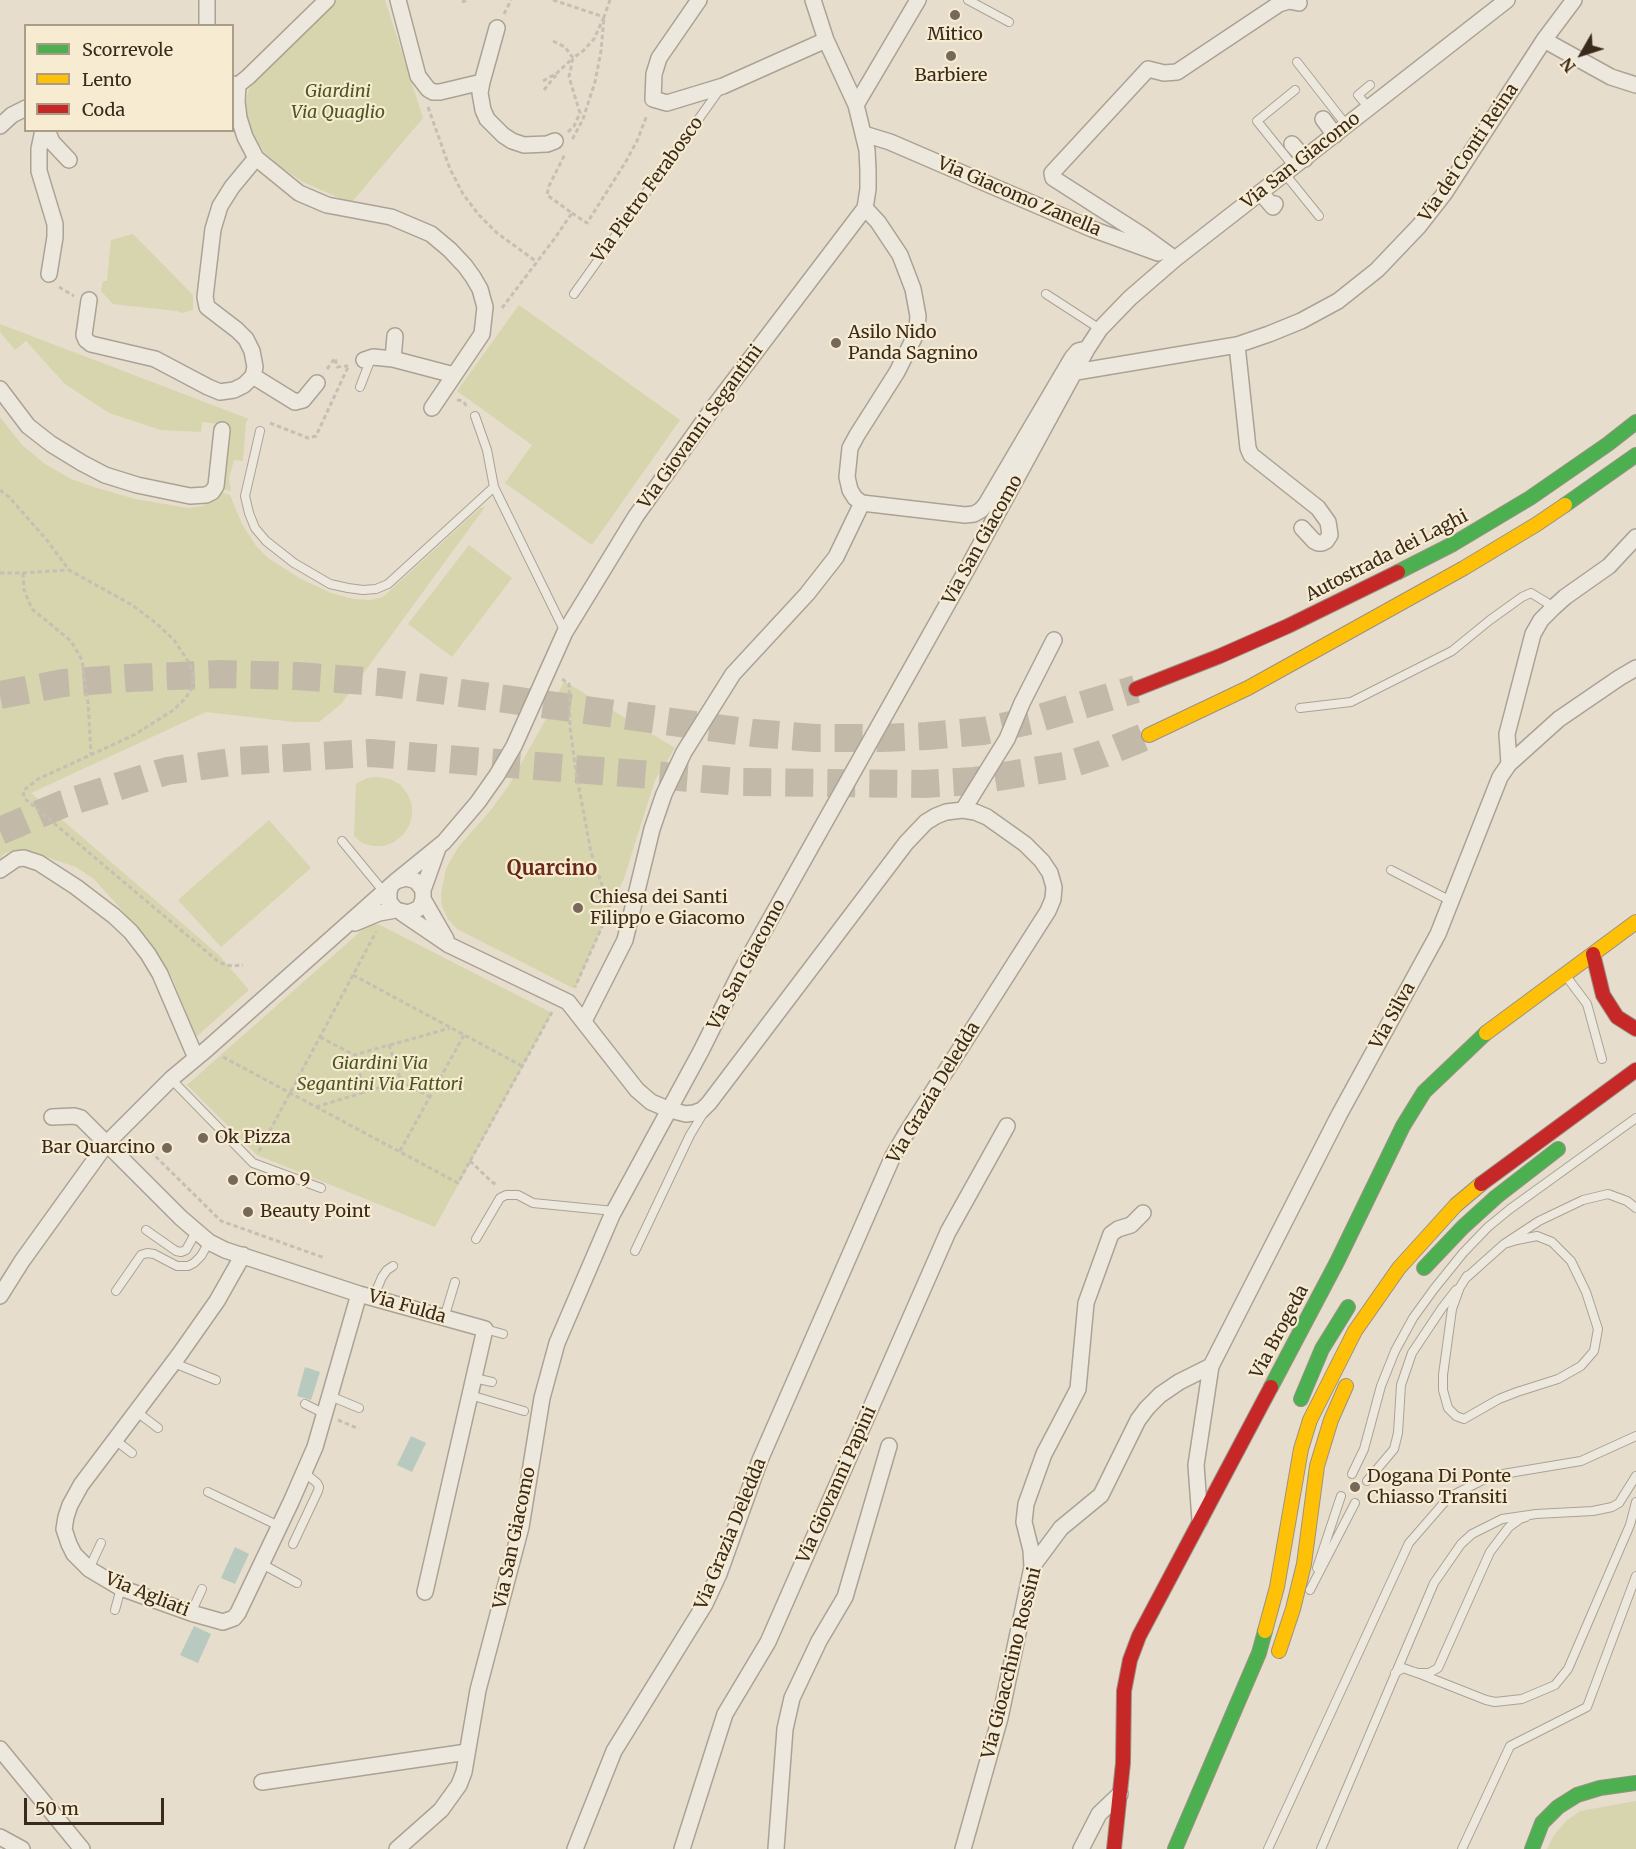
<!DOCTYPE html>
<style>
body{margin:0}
#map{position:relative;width:1636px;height:1849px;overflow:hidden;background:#e6ddcc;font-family:Merriweather,serif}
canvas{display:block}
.legend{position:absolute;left:24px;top:24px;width:210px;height:108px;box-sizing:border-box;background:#f7ecd1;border:2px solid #ab9e89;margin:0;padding:8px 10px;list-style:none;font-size:18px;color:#392a1c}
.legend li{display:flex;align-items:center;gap:12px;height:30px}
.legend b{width:30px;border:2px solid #ab9e89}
.north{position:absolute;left:1552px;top:24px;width:60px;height:60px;-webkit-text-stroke:4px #f7ecd1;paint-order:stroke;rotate:231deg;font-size:16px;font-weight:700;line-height:24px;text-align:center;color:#392a1c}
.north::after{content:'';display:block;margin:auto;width:21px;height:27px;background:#392a1c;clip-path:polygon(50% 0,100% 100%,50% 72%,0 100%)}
.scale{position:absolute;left:24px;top:1798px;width:140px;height:27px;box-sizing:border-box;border:3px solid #392a1c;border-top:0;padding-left:8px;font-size:18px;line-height:21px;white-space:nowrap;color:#392a1c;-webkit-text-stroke:4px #f7ecd1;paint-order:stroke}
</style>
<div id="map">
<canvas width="1636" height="1849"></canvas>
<ul class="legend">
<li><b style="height:8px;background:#4caf50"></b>Scorrevole</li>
<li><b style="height:8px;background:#ffc107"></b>Lento</li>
<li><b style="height:8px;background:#c62828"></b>Coda</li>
</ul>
<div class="north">N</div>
<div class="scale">50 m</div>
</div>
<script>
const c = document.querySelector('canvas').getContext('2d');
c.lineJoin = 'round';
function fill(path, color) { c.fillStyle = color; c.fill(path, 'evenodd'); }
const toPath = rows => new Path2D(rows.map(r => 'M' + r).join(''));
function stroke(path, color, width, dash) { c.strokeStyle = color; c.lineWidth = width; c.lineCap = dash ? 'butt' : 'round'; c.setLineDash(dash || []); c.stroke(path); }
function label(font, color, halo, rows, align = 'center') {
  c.font = font + ' Merriweather,serif'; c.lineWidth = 4.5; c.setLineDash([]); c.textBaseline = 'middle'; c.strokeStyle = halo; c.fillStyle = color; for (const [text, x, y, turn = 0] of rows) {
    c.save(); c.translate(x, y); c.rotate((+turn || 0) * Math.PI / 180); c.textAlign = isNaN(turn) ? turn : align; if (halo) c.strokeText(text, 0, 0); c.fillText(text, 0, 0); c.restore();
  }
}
fill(toPath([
 [337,0,385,0,423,118,351,203,303,182,281,167,265,153,255,138,248,122,245,105,249,89,256,80,294,39],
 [133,234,193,295,193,310,181,313,177,311,113,304,101,291,103,281,107,281,111,240],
 [519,305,680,420,592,545,505,483,532,445,457,391],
 [0,324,249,419,246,422,243,461,234,460,229,479,231,491,224,489,223,493,230,495,242,524,256,546,268,558,301,579,331,593,353,599,370,600,383,597,480,508,485,507,341,704,319,722,294,722,206,712,31,793,220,956,249,990,196,1037,172,977,121,909,94,879,76,867,40,855,18,850,5,853,0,858,0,417,22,445,45,464,71,479,97,488,135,499,188,508,203,506,209,501,221,488,229,425,202,422,201,432,161,430,109,413,65,384,26,341,15,350,0,332],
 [469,545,512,578,452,657,408,624],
 [564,681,675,748,655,780,624,878,575,989,457,929,448,919,442,906,441,893,446,869,452,858,459,846,491,810,509,785,546,719],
 [379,777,390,779,401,785,408,795,412,805,412,816,409,826,403,835,394,842,384,846,373,846,362,843,354,836,356,784,367,778],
 [269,820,311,868,221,947,178,900],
 [374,924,380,925,552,1013,435,1227,257,1155,187,1085,361,931,367,926],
 [1636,1801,1636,1849,1547,1849,1554,1835,1566,1821,1580,1811]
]), '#d6d5ad');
fill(toPath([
 [305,1367,320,1372,311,1400,297,1396],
 [411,1436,426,1443,412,1472,397,1465],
 [235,1547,249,1554,235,1584,221,1578],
 [194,1626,211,1634,198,1663,180,1655]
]), '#b8cabf');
stroke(toPath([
 [0,695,63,683,129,678,221,674,297,676,381,682,753,733,815,738,882,738,927,736,983,731,1033,720,1136,689],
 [0,831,63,804,167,771,238,761,370,753,741,782,924,784,974,781,1064,766,1102,754,1149,735]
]), '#c3b9a9', 28, [28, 14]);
const lane = toPath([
 [968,0,1009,22],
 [1297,62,1347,126],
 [1369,108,1358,95,1370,85],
 [1294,167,1257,121,1295,90],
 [1285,174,1319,216],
 [574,294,720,89],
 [1046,294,1100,329],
 [360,387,370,361],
 [475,416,487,450,494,487],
 [260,431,245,496,249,513,255,528,266,541,294,563,330,584,348,588,363,590,376,589,388,584,494,487,565,632],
 [1300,708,1351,702,1452,651,1490,620,1522,597,1531,593,1554,607],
 [342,841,384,892],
 [1391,870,1451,901],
 [1566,976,1587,1004,1602,1059],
 [171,1079,253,1163,321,1188],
 [146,1230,176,1251,181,1252,186,1250,196,1232],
 [476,1239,500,1198,506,1195,518,1195,533,1203,614,1211],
 [635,1251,690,1135,704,1112],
 [1467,1276,1460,1287,1452,1309,1443,1375,1443,1390,1448,1408,1456,1416,1464,1419,1499,1399,1517,1392,1558,1379,1581,1366,1594,1351,1598,1329,1586,1292,1571,1261,1552,1242,1537,1236,1517,1240,1504,1244],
 [1466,1278,1504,1244,1539,1221,1583,1200,1608,1194,1627,1201,1636,1208],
 [116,1291,141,1255,147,1253,154,1254,177,1266,188,1266,194,1263,201,1256,209,1242],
 [373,1298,382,1277,387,1270,393,1266],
 [444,1318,455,1282],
 [485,1329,503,1334],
 [174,1363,216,1380],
 [474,1378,492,1382],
 [470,1395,524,1411],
 [330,1396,359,1408],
 [305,1404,325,1414],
 [137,1412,158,1428],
 [115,1440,132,1453],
 [1352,1474,1364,1449,1381,1386,1395,1351,1413,1318,1434,1289,1463,1253,1488,1227,1510,1209,1636,1118],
 [1367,1481,1394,1449,1398,1433,1401,1385,1412,1353,1442,1308,1456,1290],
 [208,1492,279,1526],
 [293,1544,318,1491,319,1487,317,1483,305,1473],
 [262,1564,297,1583],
 [1317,1568,1341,1496],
 [89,1569,101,1543],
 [1310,1590,1355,1503],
 [115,1610,121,1588],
 [191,1613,202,1589],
 [1415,1672,1486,1700,1495,1702,1522,1699,1555,1685,1568,1669,1630,1525,1636,1502],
 [1395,1673,1403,1668,1417,1673,1429,1673,1438,1668,1490,1552,1509,1527,1520,1519,1526,1517],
 [1268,1849,1409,1543,1449,1497,1491,1476,1581,1461,1636,1436],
 [1321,1849,1434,1583,1461,1544,1472,1534,1502,1519,1536,1514,1593,1511,1612,1507,1619,1503,1636,1476],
 [1462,1849,1510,1746,1587,1707,1636,1576]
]);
const street = toPath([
 [398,0,418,76,428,89,433,92,440,92,482,82,497,28],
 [699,0,659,58,654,74,653,99,667,103,723,86,826,40],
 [207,26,207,0],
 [1544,40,1611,77,1636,85],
 [482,82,480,93,483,110,487,119,503,135,512,141,524,145,547,144,555,141],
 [232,84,238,85,248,77,327,0],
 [238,85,237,102,239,118,245,137,256,158],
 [856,105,918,0],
 [1323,119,1335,135],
 [0,126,12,115,26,108],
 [43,130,39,149,39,171,55,224,55,237,49,274],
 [47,130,52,142,69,160],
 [864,134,890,142,1092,229,1158,253],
 [1292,144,1305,159],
 [1261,193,1273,207,1275,204],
 [865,208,878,222,900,255,913,289,918,316,917,328,914,338,897,372,857,435,850,448,847,477,850,490,855,498,862,503,965,515,974,514,981,510,986,504,1072,358,1078,351,1082,350],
 [1175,259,1142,235,1053,178,1052,173,1148,69,1164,73,1177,72,1279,4,1289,1,1299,3],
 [89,300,84,335,86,340,91,344,155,359,208,387,220,392,234,390,244,385,253,376,255,367,252,351,246,339,237,330,207,307,205,297,213,229,220,206,232,187,256,158,299,193,327,205,391,217,431,234,450,250,465,266,473,277,480,289,485,307,482,334,432,408],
 [1237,345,1248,448,1251,455,1318,508,1328,522,1330,535,1326,541,1322,543,1318,543,1314,541,1302,528],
 [393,359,395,336],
 [364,360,373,357,393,359,454,375],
 [1076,372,1237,345,1269,334,1301,321,1338,301,1377,270,1419,226,1444,194,1544,40,1574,0],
 [253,376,295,402,303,400,317,383],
 [0,389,28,426,51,444,82,463,105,475,137,485,190,496,206,495,212,492,216,486,222,430],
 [1509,764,1559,719,1619,678,1636,668],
 [963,810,1007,739,1022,703,1054,640],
 [0,870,16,859,24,858,39,863,76,887,114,916,131,932,148,954,160,974,196,1058],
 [396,881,444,842,478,802,497,775,514,746,565,632,636,516,713,408,865,208,868,189,868,170,867,150,856,105,826,40,813,0],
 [423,890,438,848],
 [423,899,446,939],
 [402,913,449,945,568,1002,637,1090,651,1102,670,1110,686,1114,694,1113,702,1110,709,1103,906,843,926,822,936,816,946,812,963,810,975,812,987,817,1025,844,1042,861,1050,873,1054,887,1053,899,1048,911,907,1132,893,1156,760,1460,719,1574,705,1604,614,1751,575,1849],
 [355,923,379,913,396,910],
 [584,1021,625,940,652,829,664,794,684,752,733,674,807,594,836,557,862,503],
 [52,1117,74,1116,81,1118,181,1218,209,1242,225,1250,359,1294,485,1329,425,1592],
 [243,1255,217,1301,179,1355,81,1485,70,1505,66,1517,64,1529,69,1544,74,1554,89,1569,121,1588,191,1613,223,1622,234,1618,238,1613,291,1502,315,1447,359,1294],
 [0,1296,22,1261,107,1143,171,1079,207,1049,396,881,406,878,416,881,423,890,423,899,421,905,418,909,408,913,396,910,389,902,389,891,391,886],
 [1200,1520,1196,1465,1211,1366,1339,1115,1438,934,1500,777,1509,764,1507,734,1533,634,1541,620,1554,607,1565,597,1609,566,1636,537],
 [1032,1567,1031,1550,1024,1522,1026,1504,1044,1454,1078,1389,1086,1303,1111,1234,1118,1229,1131,1225,1143,1213],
 [0,1749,82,1849],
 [262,1782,467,1752],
 [0,1837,22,1849],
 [397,1849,441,1810,459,1785,464,1772,478,1690,521,1527,542,1398,557,1343,612,1215,701,1051,740,973,966,571,1087,349,1100,329,1130,298,1175,259,1507,0],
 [682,1849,725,1714,768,1642,948,1232,1007,1126],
 [776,1849,785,1729,792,1698,819,1641,845,1597,889,1446],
 [963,1849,1000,1718,1032,1567,1061,1528,1101,1495,1138,1420,1147,1408,1160,1395,1179,1382,1211,1366],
 [1081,1849,1099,1814,1120,1794]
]);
const fast = toPath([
 [1565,505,1636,455],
 [1398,572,1453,544,1530,498,1608,444,1636,422],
 [1424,1268,1463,1227,1496,1197,1558,1149],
 [1271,1387,1337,1262,1403,1126,1424,1092,1486,1033],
 [1301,1399,1322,1349,1348,1307],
 [1175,1849,1259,1653,1265,1631],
 [1532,1849,1542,1823,1558,1807,1577,1795,1600,1788,1636,1783]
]);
const slow = toPath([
 [1149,735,1248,688,1464,568,1537,524,1565,505],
 [1486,1033,1636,922],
 [1265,1631,1277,1587,1301,1449,1310,1420,1355,1331,1399,1268,1456,1205,1481,1184],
 [1279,1651,1293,1609,1304,1564,1317,1466,1331,1420,1346,1386]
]);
const jam = toPath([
 [1136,689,1220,656,1288,626,1398,572],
 [1593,954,1603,995,1617,1017,1636,1029],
 [1481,1184,1636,1070],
 [1114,1849,1123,1763,1124,1691,1130,1660,1139,1636,1271,1387]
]);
stroke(lane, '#aba295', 10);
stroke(street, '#aba295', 18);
stroke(fast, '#9a9185', 16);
stroke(slow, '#9a9185', 16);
stroke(jam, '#9a9185', 16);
stroke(toPath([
 [553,0,604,17,610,0],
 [462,2,467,0],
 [504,14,511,0],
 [553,41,565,47,573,58,583,51,594,39,604,17,601,51,595,82,583,119,572,140],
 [543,81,557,73,573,58],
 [544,90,556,75],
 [428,107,450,169,463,194,479,215,497,233,537,262],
 [568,132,574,126,580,113,569,77,573,58],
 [572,213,587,223,625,163,637,141,647,115],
 [59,287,74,296],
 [502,308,555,238,572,213,547,195,549,186,565,154],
 [327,369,335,358,337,367,348,366],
 [457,400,463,401,468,408],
 [270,423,308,438,316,436,348,367],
 [0,490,9,497,46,539,69,570,132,605,156,623,174,640,188,661,193,674,192,688,185,699,172,711,134,735,38,779,23,791,24,798,220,963,232,966,243,965],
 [0,573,23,573,69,570],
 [23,573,24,590,32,609,71,641,82,660,88,702,91,754],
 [562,679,569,684,570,727,576,772,591,852,610,909,575,987],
 [353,975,522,1066],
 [320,1037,354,1055],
 [390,1045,450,1028],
 [223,1057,458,1183,552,1012],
 [401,1081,365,1092,354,1055,389,1045,401,1081,430,1097],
 [316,1107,365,1092],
 [145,1146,221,1221,325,1258],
 [259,1151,376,932],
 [400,1151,464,1035],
 [470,1161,492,1182,497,1185],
 [338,1420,359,1429]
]), '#c6bfb4', 3, [4.5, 3]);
stroke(lane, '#ede8de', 8);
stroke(street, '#ede8de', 15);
stroke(fast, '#4caf50', 14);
stroke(slow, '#ffc107', 14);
stroke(jam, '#c62828', 14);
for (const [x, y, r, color] of [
 [955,15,6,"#76695a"],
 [951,56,6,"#76695a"],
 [836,343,6,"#76695a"],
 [578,908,6,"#76695a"],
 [203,1138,6,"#76695a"],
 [167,1148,6,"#76695a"],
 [233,1180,6,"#76695a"],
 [248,1212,6,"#76695a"],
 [1355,1487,6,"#76695a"]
]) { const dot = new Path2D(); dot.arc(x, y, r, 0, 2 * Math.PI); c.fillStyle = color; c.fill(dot); stroke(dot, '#f7ecd1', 2); }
label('18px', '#392a1c', '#f7ecd1', [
 ["Mitico",955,35,"center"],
 ["Barbiere",951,76,"center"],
 ["Asilo Nido",848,333],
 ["Panda Sagnino",848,354],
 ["Chiesa dei Santi",590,898],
 ["Filippo e Giacomo",590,919],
 ["Ok Pizza",215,1138],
 ["Bar Quarcino",155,1148,"right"],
 ["Como 9",245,1180],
 ["Beauty Point",260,1212],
 ["Dogana Di Ponte",1367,1477],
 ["Chiasso Transiti",1367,1498]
], 'left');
label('italic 18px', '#4a5722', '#f7ecd1', [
 ["Giardini",338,92],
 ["Via Quaglio",338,113],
 ["Giardini Via",380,1064],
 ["Segantini Via Fattori",380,1085]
]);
label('18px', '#392a1c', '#f7ecd1', [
 ["Via dei Conti Reina",1469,153,-56],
 ["Via San Giacomo",1301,161,-38],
 ["Via Pietro Ferabosco",648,190,-54],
 ["Via Giacomo Zanella",1019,197,23],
 ["Via Giovanni Segantini",701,427,-54],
 ["Via San Giacomo",983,540,-61],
 ["Autostrada dei Laghi",1387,556,-27],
 ["Via San Giacomo",747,965,-62],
 ["Via Silva",1393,1016,-61],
 ["Via Grazia Deledda",934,1093,-59],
 ["Via Fulda",407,1307,16],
 ["Via Brogeda",1280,1332,-62],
 ["Via Giovanni Papini",837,1485,-66],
 ["Via Grazia Deledda",731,1534,-68],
 ["Via San Giacomo",515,1538,-78],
 ["Via Agliati",147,1595,22],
 ["Via Gioacchino Rossini",1012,1663,-76]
]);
label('bold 20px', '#682919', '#f7ecd1', [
 ["Quarcino",552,869]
]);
</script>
